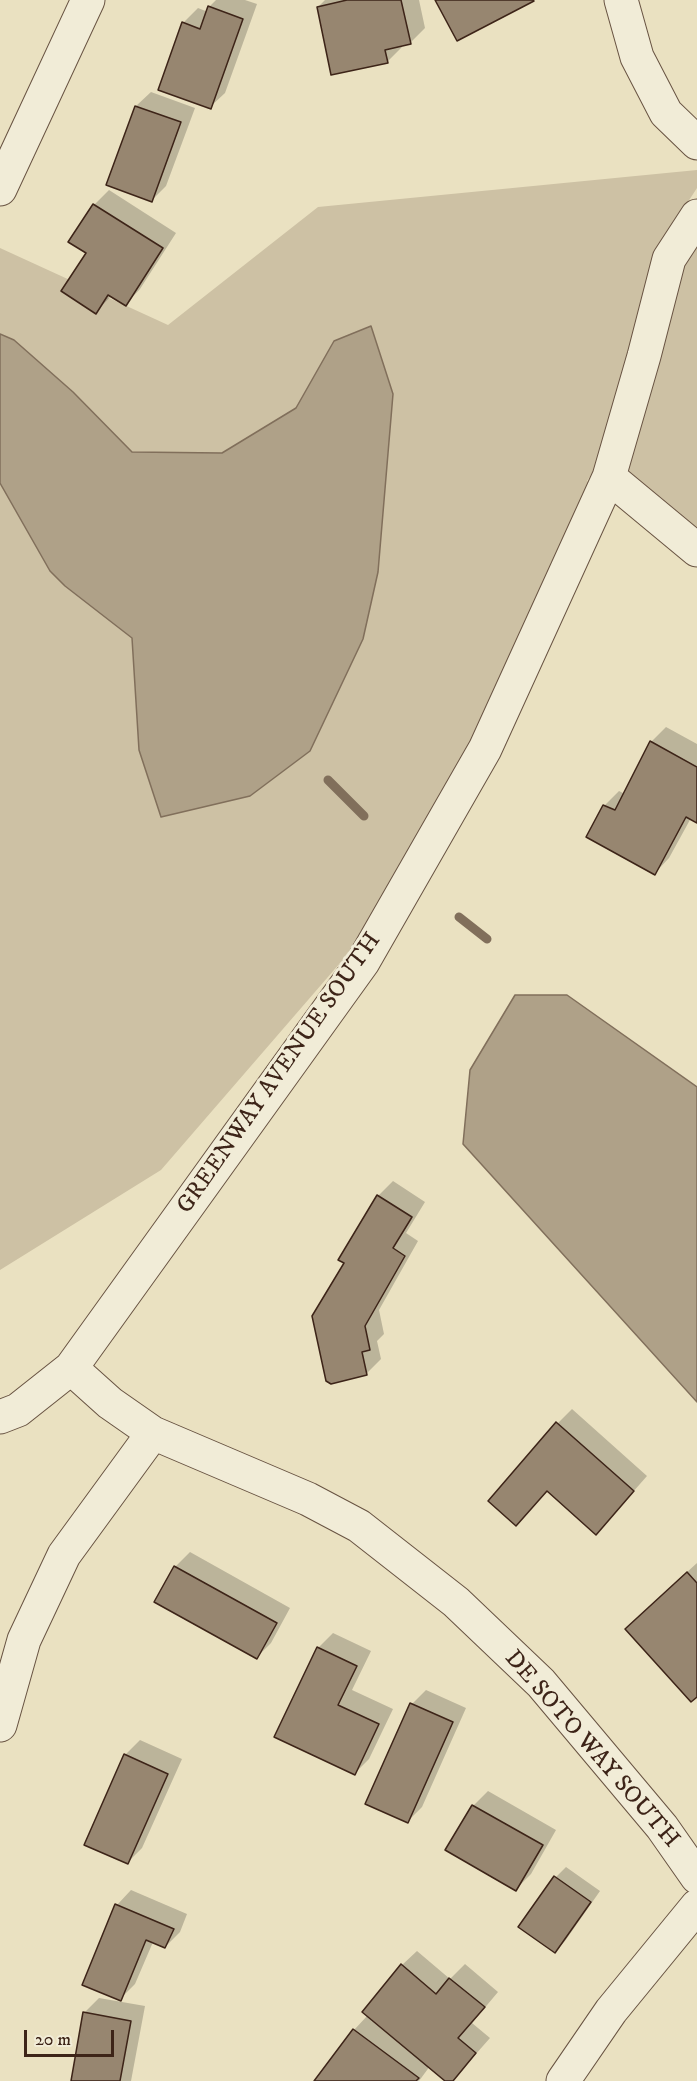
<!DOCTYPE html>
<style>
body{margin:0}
#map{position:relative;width:697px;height:2081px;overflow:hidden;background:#eae1c1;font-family:"IM FELL DW Pica",serif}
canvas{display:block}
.scale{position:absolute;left:24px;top:2030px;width:90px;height:27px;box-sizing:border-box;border:3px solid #3d2418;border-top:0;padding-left:8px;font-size:18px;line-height:21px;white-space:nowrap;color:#3d2418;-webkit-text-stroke:4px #f1ecd7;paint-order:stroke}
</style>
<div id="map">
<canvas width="697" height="2081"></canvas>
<div class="scale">20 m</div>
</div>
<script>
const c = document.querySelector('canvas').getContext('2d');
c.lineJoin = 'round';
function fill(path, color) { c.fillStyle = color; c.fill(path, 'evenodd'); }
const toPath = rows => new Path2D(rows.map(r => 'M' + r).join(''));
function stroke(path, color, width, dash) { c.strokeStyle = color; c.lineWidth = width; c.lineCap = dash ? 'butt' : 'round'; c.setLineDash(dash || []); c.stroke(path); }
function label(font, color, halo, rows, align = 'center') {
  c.font = font + ' "IM FELL DW Pica",serif'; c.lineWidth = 6; c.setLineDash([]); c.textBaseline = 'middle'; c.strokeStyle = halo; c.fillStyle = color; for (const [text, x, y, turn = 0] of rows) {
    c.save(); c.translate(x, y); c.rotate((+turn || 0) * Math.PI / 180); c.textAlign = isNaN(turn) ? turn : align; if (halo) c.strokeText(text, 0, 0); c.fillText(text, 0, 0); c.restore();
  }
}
fill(toPath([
 [697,170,697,188,654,254,629,351,595,469,587,481,589,483,471,740,353,948,161,1170,0,1270,0,483,50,571,65,586,132,638,139,750,310,751,363,639,378,572,371,327,334,341,296,408,222,453,132,452,73,392,14,340,0,334,0,248,168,325,318,207],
 [697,246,697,528,629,472,628,469,683,267]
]), '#cdc1a4');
const water = toPath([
 [371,326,393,394,378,572,363,639,310,751,250,796,161,817,139,750,132,638,65,586,50,571,0,483,0,334,14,340,73,392,132,452,222,453,296,408,334,341,371,326],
 [515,995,567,995,697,1087,697,1402,463,1144,470,1070,515,995]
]);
fill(water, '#afa188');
stroke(water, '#816f5b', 1.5);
fill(toPath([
 [216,0,245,0,257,4,225,93,210,107,183,23,198,8,208,12,209,7],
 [325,0,419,0,425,28,410,43,401,45,402,47,387,62,318,7],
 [151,92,195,108,166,186,152,200,108,184,136,106],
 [109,190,176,233,140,289,126,304,112,295,96,312,88,253,70,242,94,205],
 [666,727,697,744,697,821,691,818,669,858,655,873,604,806,619,791,625,794,651,742],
 [393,1181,425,1202,406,1233,418,1241,379,1310,384,1334,377,1341,381,1359,366,1374,331,1382,346,1263,378,1196],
 [572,1409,647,1476,610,1518,548,1490,516,1524,557,1424],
 [190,1552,290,1608,271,1643,256,1658,175,1567],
 [697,1563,697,1695,641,1614],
 [333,1633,371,1651,352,1690,393,1709,369,1759,354,1774,276,1736,318,1648],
 [426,1690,466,1708,422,1807,407,1822,412,1704],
 [140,1740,182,1759,142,1848,128,1862,125,1755],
 [488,1791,556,1830,531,1874,516,1889,473,1806],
 [566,1867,600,1891,565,1941,555,1951,556,1877],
 [131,1890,187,1914,180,1932,165,1947,153,1942,135,1984,120,1999,84,1984,117,1905],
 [417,1951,450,1979,465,1964,498,1992,472,2023,490,2038,452,2081,448,2081,430,2066,419,2081,316,2081,354,2030,368,2015,402,1965],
 [99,1998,145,2006,131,2081,72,2081,84,2013]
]), '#0003');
stroke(toPath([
 [328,780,364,816],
 [459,917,487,939]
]), '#816f5b', 9);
const building = toPath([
 [347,0,401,0,411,44,385,50,388,63,331,75,317,7,347,0],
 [435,0,533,0,534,1,457,41,435,0],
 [208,6,243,19,211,109,158,90,182,22,200,29,208,6],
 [135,106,181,122,152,202,106,185,135,106],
 [93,204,163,248,126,306,108,295,96,314,61,291,86,253,68,242,93,204],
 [650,741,697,767,697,823,686,817,655,875,586,837,603,805,615,810,650,741],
 [377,1195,412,1217,393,1248,405,1256,365,1326,370,1350,362,1352,367,1375,331,1384,326,1381,312,1316,344,1263,338,1260,377,1195],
 [556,1422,634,1491,596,1535,547,1491,516,1526,488,1501,556,1422],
 [174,1566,277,1623,257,1659,154,1602,174,1566],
 [687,1572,697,1583,697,1697,691,1702,625,1629,687,1572],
 [317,1647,357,1666,338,1705,379,1724,355,1775,274,1737,317,1647],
 [410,1703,453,1722,408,1823,365,1804,410,1703],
 [124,1754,168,1774,128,1864,84,1845,124,1754],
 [472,1805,543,1845,516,1891,445,1850,472,1805],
 [554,1876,591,1902,555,1953,518,1927,554,1876],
 [115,1904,174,1929,165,1948,146,1940,121,2001,82,1985,115,1904],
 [401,1964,436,1994,449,1978,485,2007,458,2038,476,2053,453,2081,445,2081,362,2012,401,1964],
 [83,2012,131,2021,120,2081,71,2081,83,2012],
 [353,2029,419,2078,416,2081,314,2081,353,2029]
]);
fill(building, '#978670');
stroke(building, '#3d2418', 1.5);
const minor = toPath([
 [621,0,637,57,666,113,697,143],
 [0,189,88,0],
 [609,477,697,550],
 [71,1368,363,962,485,749,609,477,644,356,669,259,697,216],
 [0,1417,18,1410,71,1368,110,1403,153,1433,308,1499,359,1526,456,1602,541,1683,662,1827,697,1877],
 [0,1725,24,1640,64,1555,153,1433],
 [563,2081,611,2011,697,1906]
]);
stroke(minor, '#685342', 35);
stroke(minor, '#f1ecd7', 33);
label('24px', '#3d2418', '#f1ecd7', [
 ["GREENWAY AVENUE SOUTH",280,1074,-55],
 ["DE SOTO WAY SOUTH",591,1750,49]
]);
</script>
